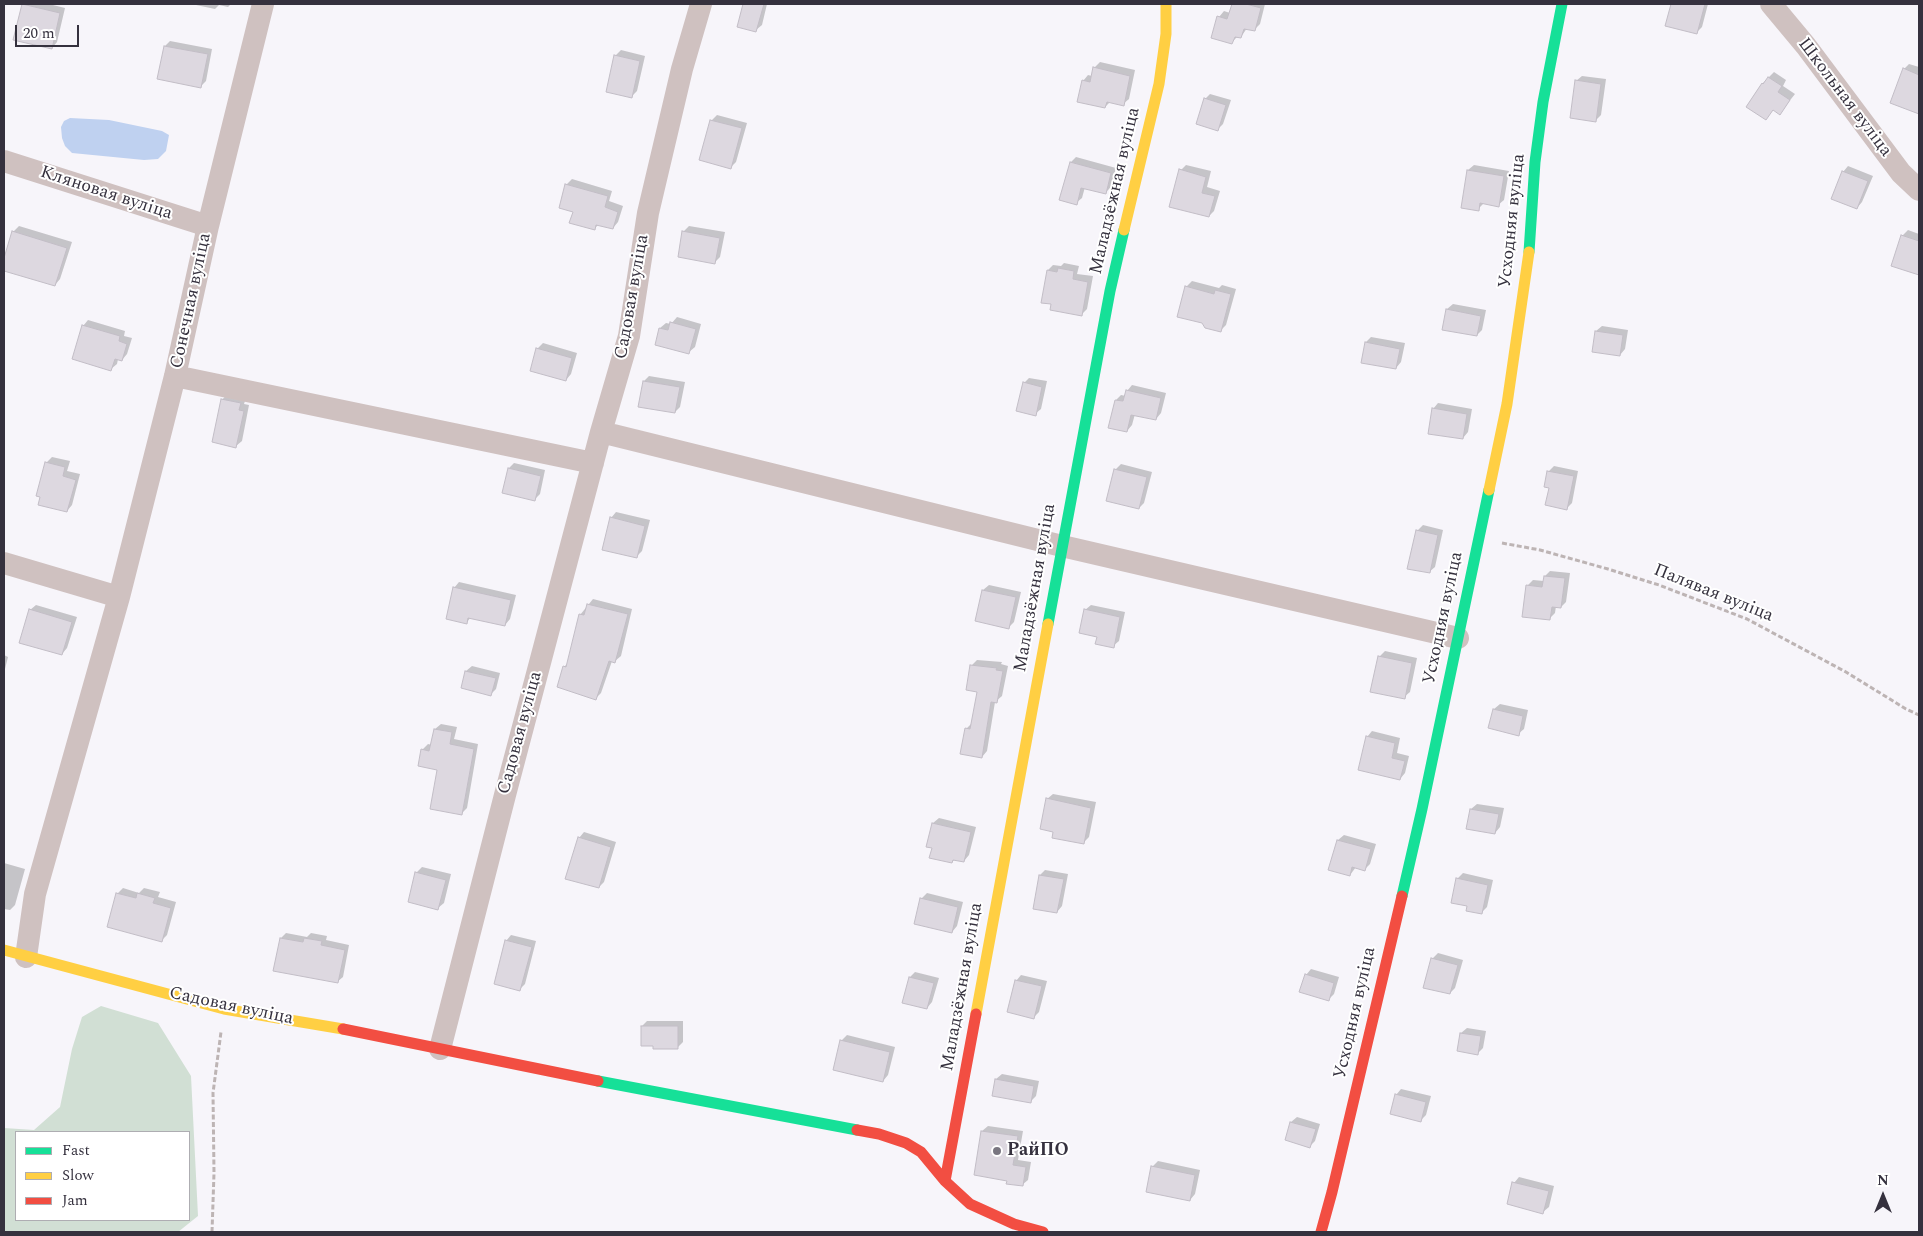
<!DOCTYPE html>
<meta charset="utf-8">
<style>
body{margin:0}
#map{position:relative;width:1923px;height:1236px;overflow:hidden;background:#f7f5fa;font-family:Spectral,serif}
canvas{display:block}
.frame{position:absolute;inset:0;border:5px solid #35313e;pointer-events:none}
.legend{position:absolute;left:15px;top:1131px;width:175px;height:90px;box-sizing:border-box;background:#fff;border:1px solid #aeadb2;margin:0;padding:6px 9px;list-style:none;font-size:15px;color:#35313e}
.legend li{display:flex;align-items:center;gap:10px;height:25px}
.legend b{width:25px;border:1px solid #aeadb2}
.north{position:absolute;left:1858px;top:1171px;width:50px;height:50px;-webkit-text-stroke:4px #fff;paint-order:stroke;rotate:0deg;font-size:14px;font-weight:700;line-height:20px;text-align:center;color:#35313e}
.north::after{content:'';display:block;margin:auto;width:18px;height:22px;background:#35313e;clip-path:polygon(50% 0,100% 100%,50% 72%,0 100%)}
.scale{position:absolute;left:15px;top:25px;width:64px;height:22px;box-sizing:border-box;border:2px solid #35313e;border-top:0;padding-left:6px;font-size:15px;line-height:18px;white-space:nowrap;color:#35313e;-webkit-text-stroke:4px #fff;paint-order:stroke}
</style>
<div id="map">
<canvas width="1923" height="1236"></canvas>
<div class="frame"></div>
<ul class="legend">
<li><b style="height:6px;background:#16e098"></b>Fast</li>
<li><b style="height:6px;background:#ffcf43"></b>Slow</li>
<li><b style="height:6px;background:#f24e42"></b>Jam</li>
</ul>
<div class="north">N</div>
<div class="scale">20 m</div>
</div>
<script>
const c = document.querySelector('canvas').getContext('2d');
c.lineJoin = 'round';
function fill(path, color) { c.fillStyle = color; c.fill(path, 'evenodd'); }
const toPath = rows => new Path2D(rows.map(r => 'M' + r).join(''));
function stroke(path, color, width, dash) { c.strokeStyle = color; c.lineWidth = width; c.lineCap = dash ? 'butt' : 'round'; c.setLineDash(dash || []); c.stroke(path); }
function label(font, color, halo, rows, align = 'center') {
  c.font = font + ' Spectral,serif'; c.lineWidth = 4; c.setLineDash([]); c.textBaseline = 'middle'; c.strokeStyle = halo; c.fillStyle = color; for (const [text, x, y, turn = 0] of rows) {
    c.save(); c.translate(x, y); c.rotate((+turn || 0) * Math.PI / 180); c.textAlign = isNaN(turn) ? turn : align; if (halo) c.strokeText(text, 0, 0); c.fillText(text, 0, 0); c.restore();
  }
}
fill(toPath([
 [101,1006,158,1023,191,1076,198,1216,178,1232,4,1232,4,1128,34,1130,60,1107,72,1049,82,1017],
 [16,1132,189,1132,189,1220,16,1220]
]), '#d1dfd4');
fill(toPath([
 [70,118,109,120,162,131,169,135,166,151,158,159,144,160,72,153,65,146,62,138,61,127,64,121]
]), '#bfd1f0');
fill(toPath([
 [23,4,49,4,65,8,57,42,52,48],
 [196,4,231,4,228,7,219,5,215,9,196,5],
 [744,4,767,4,762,25,756,30,739,26],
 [1233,4,1265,4,1260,24,1254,30,1247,28,1241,37,1238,36,1232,42,1219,17,1224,11,1230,13],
 [1673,4,1708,4,1702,27,1696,33,1667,25],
 [170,41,212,49,206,81,201,86,165,46],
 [621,50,645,56,637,91,631,97,615,56],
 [1100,62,1135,70,1129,99,1123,104,1111,101,1105,107,1083,81,1088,75,1092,76,1094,68],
 [1909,64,1919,67,1919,108,1916,111,1904,69],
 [1774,72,1786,80,1783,86,1795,94,1780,113,1774,109,1766,118,1748,106,1763,83],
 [1582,76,1606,79,1601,115,1596,120,1576,81],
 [1210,94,1231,100,1223,124,1218,129,1205,99],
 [717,115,747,123,736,162,731,167,711,121],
 [1076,157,1116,168,1111,187,1105,193,1085,187,1082,198,1076,203,1071,162],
 [1186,165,1211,171,1207,187,1220,191,1214,211,1209,216,1181,170],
 [1474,165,1509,171,1504,200,1498,205,1484,203,1478,209,1468,170],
 [1848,166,1873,176,1862,202,1857,208,1843,172],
 [572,179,612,191,609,201,623,206,618,222,613,228,599,224,594,229,574,211,566,185],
 [19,226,72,242,60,279,55,285,4,270,4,262,13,232],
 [689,226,725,232,720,257,715,262,683,232],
 [1908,230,1919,234,1919,274,1893,265,1903,235],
 [1064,263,1079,266,1077,274,1093,276,1087,309,1082,314,1048,270,1053,265,1061,266],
 [1192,281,1219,288,1222,285,1236,289,1226,325,1220,331,1186,287],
 [1453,304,1486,310,1482,330,1477,335,1443,329,1447,309],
 [677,317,701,324,695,347,689,352,660,328,666,323,671,324],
 [88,320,125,331,124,336,132,338,127,354,122,360,118,359,117,364,111,369,83,326],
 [1602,326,1628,330,1625,349,1620,355,1596,331],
 [1371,337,1405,343,1401,362,1396,368,1366,342],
 [543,343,577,353,571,374,566,380,537,349],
 [649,376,685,382,680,407,675,412,644,381],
 [1029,378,1047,381,1041,409,1035,414,1024,383],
 [1132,385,1166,393,1161,413,1156,419,1135,414,1132,425,1127,431,1116,400,1121,395,1126,396,1127,391],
 [227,394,246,398,244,404,249,405,242,441,236,446,222,400],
 [1438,403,1472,409,1468,432,1463,438,1433,409],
 [52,457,70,461,67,471,80,474,72,505,67,511,46,463],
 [514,463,545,470,540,494,535,499,509,468],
 [1121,464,1152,472,1144,503,1139,508,1115,470],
 [1554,466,1578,471,1572,503,1567,508,1550,487,1548,472],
 [616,512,650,520,642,551,636,557,611,518],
 [1423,525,1443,530,1435,567,1429,572,1417,531],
 [1550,571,1570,573,1566,602,1561,607,1556,606,1555,613,1549,619,1527,586,1533,580,1544,581,1545,576],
 [459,582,516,595,510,619,505,625,471,617,467,622,454,588],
 [989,585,1021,592,1014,622,1008,628,983,590],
 [593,599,632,609,621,656,615,661,612,661,601,693,596,698,564,667,568,663,580,615],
 [36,605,77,617,67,648,62,654,30,610],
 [1091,605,1125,612,1119,641,1113,646,1085,610],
 [1385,651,1417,658,1410,692,1404,697,1379,657],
 [4,655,8,657,4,673],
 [977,660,1002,662,1001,664,1008,666,1002,696,995,702,987,751,982,757,966,729,971,724,979,691,972,665],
 [472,666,500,673,496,689,491,694,462,687,466,671],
 [1500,704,1528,710,1524,729,1518,734,1494,709],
 [441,724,457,727,454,739,478,744,467,808,462,813,439,769,422,750,428,744,432,745,435,729],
 [1372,731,1400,738,1397,753,1409,756,1405,773,1400,779,1367,737],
 [1053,794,1096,802,1089,837,1083,843,1054,831,1047,799],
 [1477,804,1504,808,1500,827,1495,833,1471,809],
 [939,818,976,827,969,855,964,861,955,859,952,862,933,847,933,823],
 [584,832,616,842,604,882,599,887,579,838],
 [1344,835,1376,844,1370,864,1365,869,1356,867,1350,875,1338,840],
 [4,863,25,869,15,905,10,910,4,909],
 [422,867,451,874,444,903,438,908,416,873],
 [1045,870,1068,874,1062,906,1057,912,1040,875],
 [1463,873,1493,880,1487,907,1481,913,1468,905,1457,879],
 [123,888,139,893,144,888,160,892,158,897,176,902,167,935,161,941,117,894],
 [927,893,963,902,957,926,952,932,921,899],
 [286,933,307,937,311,933,327,936,326,940,349,945,343,977,337,982,281,938],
 [511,935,536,941,525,984,520,989,506,941],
 [1438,953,1463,960,1455,988,1450,993,1432,959],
 [1311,969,1339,977,1334,994,1329,999,1306,975],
 [915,972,939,978,932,1002,927,1008,910,977],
 [1021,975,1047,981,1039,1012,1034,1017,1016,981],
 [647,1021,683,1021,683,1042,677,1048,642,1026],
 [1467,1028,1486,1031,1483,1048,1478,1053,1458,1050,1461,1033],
 [847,1035,895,1047,888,1075,883,1081,841,1041],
 [1002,1074,1039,1081,1036,1096,1030,1102,996,1079],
 [1401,1089,1431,1096,1426,1115,1421,1120,1396,1095],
 [1297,1117,1320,1124,1315,1141,1310,1146,1286,1139,1291,1122],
 [988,1126,1023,1131,1018,1160,1031,1162,1028,1180,1022,1185,1009,1180,982,1131],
 [1158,1161,1200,1170,1195,1194,1190,1200,1152,1167],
 [1519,1177,1554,1186,1549,1207,1543,1212,1514,1183]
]), '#0003');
const building = toPath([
 [22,4,60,13,52,49,13,40,22,4],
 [743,4,764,4,756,32,737,27,743,4],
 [1232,4,1246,4,1261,8,1255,31,1244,29,1241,38,1235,37,1232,44,1211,38,1217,16,1227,19,1232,4],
 [1671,4,1705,4,1697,34,1665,26,1671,4],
 [164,46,208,54,201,88,157,79,164,46],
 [614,55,640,61,632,98,606,92,614,55],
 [1093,67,1130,76,1124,106,1107,102,1105,108,1077,102,1082,80,1090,82,1093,67],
 [1903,68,1919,75,1919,114,1890,103,1903,68],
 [1768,77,1782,86,1778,92,1790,100,1780,115,1773,110,1766,120,1746,107,1762,83,1763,84,1768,77],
 [1575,80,1601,84,1596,122,1570,118,1575,80],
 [1204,98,1226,105,1218,131,1196,124,1204,98],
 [710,120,742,128,731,169,699,160,710,120],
 [1070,162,1111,173,1106,194,1081,188,1077,205,1059,200,1070,162],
 [1179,169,1206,177,1202,193,1215,196,1209,217,1169,207,1179,169],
 [1467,170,1504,176,1499,207,1480,203,1479,211,1461,208,1467,170],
 [1842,171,1868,181,1857,209,1831,199,1842,171],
 [565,184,608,196,605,207,618,212,613,229,596,225,595,230,569,223,573,212,559,208,565,184],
 [12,231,67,248,55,286,4,271,4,258,12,231],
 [682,231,720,238,715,264,678,257,682,231],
 [1901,235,1919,241,1919,275,1891,266,1901,235],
 [1058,268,1074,271,1073,279,1088,282,1082,316,1050,310,1051,304,1041,303,1047,270,1057,272,1058,268],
 [1185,286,1214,294,1215,290,1231,294,1221,332,1205,328,1202,323,1177,317,1185,286],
 [1446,309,1481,316,1477,336,1442,330,1446,309],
 [670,322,696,329,689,354,655,345,659,328,668,330,670,322],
 [82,325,120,336,119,341,127,344,122,361,115,359,111,371,72,359,82,325],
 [1595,331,1623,335,1620,356,1592,352,1595,331],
 [1365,342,1400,349,1396,369,1361,363,1365,342],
 [536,348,572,358,566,381,530,371,536,348],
 [643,381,680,387,675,413,638,407,643,381],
 [1023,382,1042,387,1036,416,1016,411,1023,382],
 [1126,390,1161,398,1156,420,1131,415,1127,432,1108,428,1115,400,1123,401,1126,390],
 [221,399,241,403,239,410,244,411,236,448,212,442,221,399],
 [1432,408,1467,414,1463,439,1428,434,1432,408],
 [45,462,65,467,63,476,76,480,67,512,38,505,40,497,36,496,45,462],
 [508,468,541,476,535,501,502,493,508,468],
 [1114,469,1147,477,1139,509,1106,501,1114,469],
 [1547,471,1574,476,1567,510,1545,505,1549,488,1544,487,1547,471],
 [610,517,645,526,637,558,602,550,610,517],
 [1416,530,1438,535,1430,573,1407,569,1416,530],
 [1544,576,1565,578,1561,608,1552,607,1550,620,1522,617,1526,585,1542,587,1544,576],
 [453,587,511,600,505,626,468,618,467,624,446,619,453,587],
 [982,590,1016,597,1009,629,975,621,982,590],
 [587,604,628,614,615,663,609,661,596,700,557,687,563,666,566,667,579,614,584,615,587,604],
 [29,609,72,622,62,655,19,643,29,609],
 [1084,609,1120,617,1114,648,1095,644,1097,637,1079,633,1084,609],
 [1378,656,1412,663,1405,699,1370,692,1378,656],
 [970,665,997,668,996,670,1003,671,997,703,991,702,982,758,960,754,965,728,970,729,977,692,966,690,970,665],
 [465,671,496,678,491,696,461,688,465,671],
 [1493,709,1523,716,1519,736,1488,728,1493,709],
 [434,729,452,732,450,744,474,749,462,815,430,809,437,770,418,766,421,749,429,751,434,729],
 [1366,736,1395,743,1392,758,1405,761,1400,780,1358,770,1366,736],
 [1046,798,1091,808,1084,844,1052,838,1053,832,1040,829,1046,798],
 [1470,809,1499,814,1495,834,1466,829,1470,809],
 [932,823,971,832,964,862,953,860,952,863,929,858,932,848,926,847,932,823],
 [578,837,611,847,599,888,565,879,578,837],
 [1337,840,1371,849,1365,871,1352,867,1350,876,1328,870,1337,840],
 [415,872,446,880,438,910,408,902,415,872],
 [1039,875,1064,879,1057,913,1033,909,1039,875],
 [1456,878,1488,885,1482,914,1466,911,1467,906,1451,903,1456,878],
 [116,893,136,898,137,893,155,898,153,903,171,908,162,942,107,927,116,893],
 [920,898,958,907,952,933,914,924,920,898],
 [280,938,303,942,304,938,322,941,321,945,345,950,338,983,273,971,280,938],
 [505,940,532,947,520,991,494,984,505,940],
 [1431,958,1458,965,1450,994,1423,988,1431,958],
 [1305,974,1334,983,1329,1001,1299,992,1305,974],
 [909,977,934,983,927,1009,902,1003,909,977],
 [1015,980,1042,986,1034,1019,1007,1012,1015,980],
 [641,1026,678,1026,678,1049,653,1049,653,1046,641,1046,641,1026],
 [1460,1033,1481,1036,1478,1055,1457,1051,1460,1033],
 [840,1040,890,1052,883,1082,833,1070,840,1040],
 [995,1079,1034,1086,1031,1103,992,1096,995,1079],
 [1395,1094,1426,1102,1421,1122,1390,1114,1395,1094],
 [1290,1122,1316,1129,1310,1148,1285,1140,1290,1122],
 [981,1131,1018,1136,1013,1165,1026,1167,1023,1186,1006,1184,1007,1181,974,1175,981,1131],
 [1151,1166,1195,1175,1190,1201,1146,1192,1151,1166],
 [1512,1182,1549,1191,1543,1214,1507,1204,1512,1182]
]);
fill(building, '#ddd8e0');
stroke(building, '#c2bdc6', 1);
stroke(toPath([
 [1502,543,1540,550,1608,569,1659,585,1747,619,1846,672,1906,709,1919,715],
 [212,1232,214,1173,213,1093,221,1032]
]), '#bdb4b4', 3, [5, 2.5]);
stroke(toPath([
 [1771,4,1806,46,1901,173,1919,190],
 [4,161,208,226],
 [175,376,593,463],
 [601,432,1062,546,1458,638],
 [4,563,119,597],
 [26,957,35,894,119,597,175,376,208,226,263,4],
 [440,1049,505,795,601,432,629,336,648,213,682,69,701,4]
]), '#cfc1c0', 22);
stroke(toPath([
 [1529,252,1535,162,1543,102,1562,4],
 [1048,624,1110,291,1124,230],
 [1402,896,1422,809,1489,490],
 [598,1081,857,1130]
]), '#16e098', 11);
stroke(toPath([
 [1124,230,1159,84,1166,34,1166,4],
 [1489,490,1507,404,1529,252],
 [4,950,224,1009,343,1029],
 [976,1014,1048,624]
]), '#ffcf43', 11);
stroke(toPath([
 [343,1029,598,1081],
 [857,1130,879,1134,906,1143,921,1152,945,1181,970,1204,1014,1224,1043,1232],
 [945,1181,976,1014],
 [1321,1232,1332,1192,1402,896]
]), '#f24e42', 11);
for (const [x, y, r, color] of [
 [997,1151,5,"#797680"]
]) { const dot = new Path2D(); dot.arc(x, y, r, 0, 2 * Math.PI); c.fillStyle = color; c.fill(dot); stroke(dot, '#fff', 2); }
label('18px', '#35313e', '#fff', [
 ["Школьная вуліца",1844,98,53],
 ["Маладзёжная вуліца",1116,191,-77],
 ["Кляновая вуліца",106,194,18],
 ["Усходняя вуліца",1513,221,-84],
 ["Садовая вуліца",633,297,-80],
 ["Сонечная вуліца",192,301,-78],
 ["Маладзёжная вуліца",1036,588,-80],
 ["Палявая вуліца",1713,594,22],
 ["Усходняя вуліца",1444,618,-78],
 ["Садовая вуліца",521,733,-75],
 ["Маладзёжная вуліца",963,987,-80],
 ["Садовая вуліца",231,1007,12],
 ["Усходняя вуліца",1356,1013,-77]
]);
label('bold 18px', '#35313e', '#fff', [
 ["РайПО",1007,1151]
], 'left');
</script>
